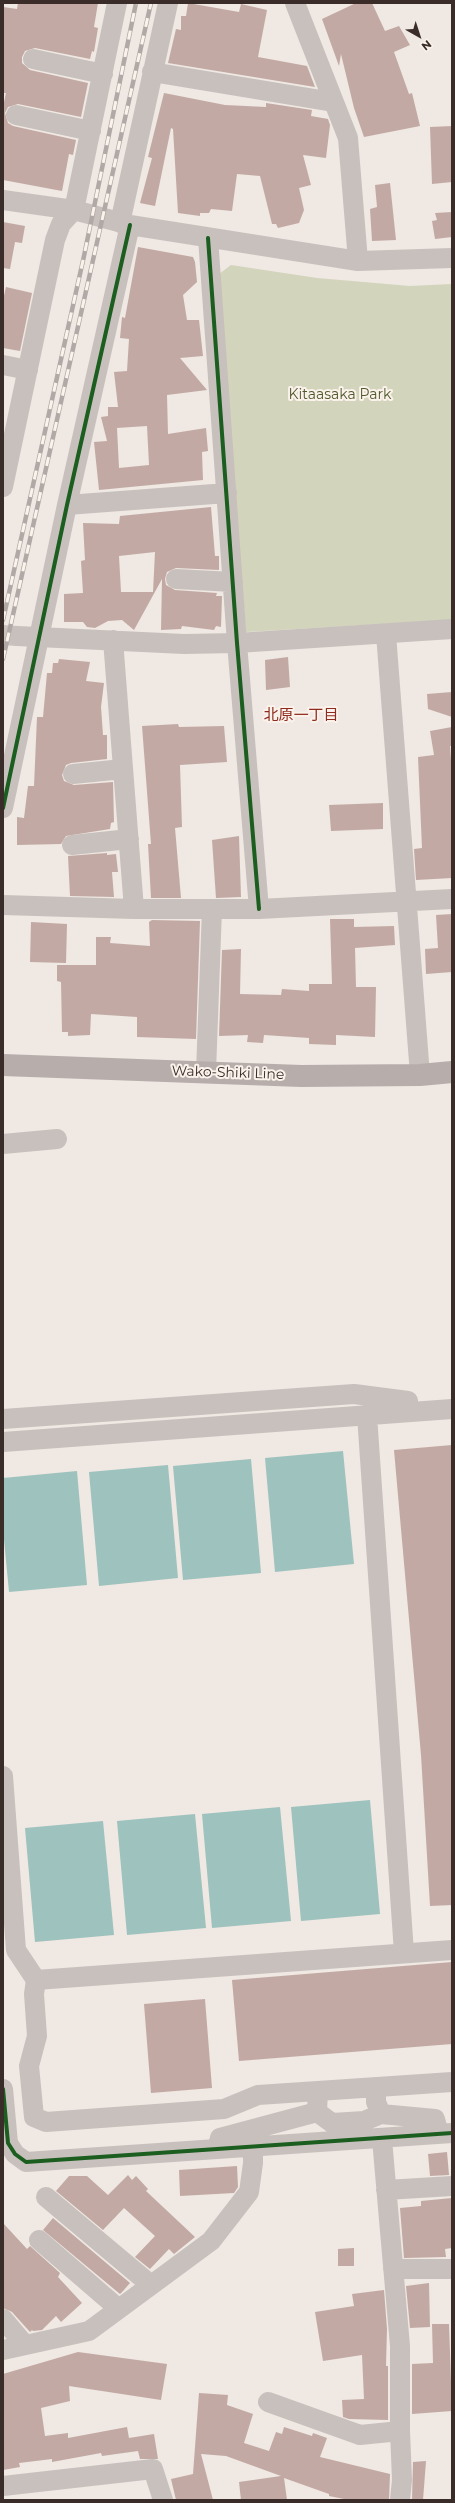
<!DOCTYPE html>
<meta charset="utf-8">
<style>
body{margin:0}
#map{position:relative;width:455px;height:2503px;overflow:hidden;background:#efe8e3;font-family:Montserrat,sans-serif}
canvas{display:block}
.frame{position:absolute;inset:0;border:4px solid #3a2d29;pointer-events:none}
.north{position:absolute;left:399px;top:16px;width:40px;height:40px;-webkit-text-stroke:3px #fbf2eb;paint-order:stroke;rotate:141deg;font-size:11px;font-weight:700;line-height:16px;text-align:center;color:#3a2d29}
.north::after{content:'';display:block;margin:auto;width:14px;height:18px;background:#3a2d29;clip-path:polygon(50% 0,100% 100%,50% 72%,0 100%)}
</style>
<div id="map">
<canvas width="455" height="2503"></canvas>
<div class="frame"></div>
<div class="north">N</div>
</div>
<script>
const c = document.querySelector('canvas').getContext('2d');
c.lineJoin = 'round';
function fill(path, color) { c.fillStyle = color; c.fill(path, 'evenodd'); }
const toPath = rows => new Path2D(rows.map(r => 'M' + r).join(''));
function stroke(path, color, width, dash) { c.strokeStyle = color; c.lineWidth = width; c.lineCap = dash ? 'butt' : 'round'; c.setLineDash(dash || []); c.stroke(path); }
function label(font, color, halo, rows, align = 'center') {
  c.font = font + ' Montserrat,"Noto Sans JP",sans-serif'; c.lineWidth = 4; c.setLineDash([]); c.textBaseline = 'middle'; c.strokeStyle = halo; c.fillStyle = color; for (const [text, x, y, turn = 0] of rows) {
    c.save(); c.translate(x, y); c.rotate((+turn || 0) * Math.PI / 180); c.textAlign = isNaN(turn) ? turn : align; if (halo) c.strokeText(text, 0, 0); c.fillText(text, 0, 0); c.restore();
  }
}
fill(toPath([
 [231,265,317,278,410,286,452,284,452,620,246,632,223,346,219,274]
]), '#d2d4bc');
fill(toPath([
 [343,1451,354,1564,275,1572,265,1458],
 [251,1459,261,1573,183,1580,173,1466],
 [168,1465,178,1578,99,1586,89,1472],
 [77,1471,87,1585,9,1592,3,1529,3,1478],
 [370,1800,380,1914,301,1921,291,1807],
 [280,1807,291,1921,212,1928,202,1814],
 [195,1814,206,1928,127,1935,117,1821],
 [103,1821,114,1935,35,1942,25,1828]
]), '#9ec2be');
fill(toPath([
 [18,3,98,3,94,27,98,28,94,52,92,51,90,59,35,48,25,51,22,57,22,63,30,70,88,83,81,117,18,104,8,107,5,113,8,123,13,126,76,140,73,155,69,154,62,191,3,180,3,107,6,93,3,93,3,7,17,9],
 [188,3,239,12,241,4,267,10,258,57,307,66,315,87,168,63,176,29,181,30,181,16,186,16],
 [356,3,372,3,385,31,399,26,410,45,394,52,409,94,412,93,420,126,364,137,354,108,341,54,339,66,322,19],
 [164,93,225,105,266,107,266,103,312,110,311,116,328,119,330,125,326,158,303,155,311,185,299,188,304,210,299,223,278,228,276,224,272,224,260,176,237,174,232,211,211,209,209,213,200,213,200,216,178,213,173,129,171,128,155,206,140,203,152,158,148,157],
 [452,126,452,182,432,184,430,127],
 [390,183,396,240,372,241,370,209,377,207,375,185],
 [452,212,452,237,435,239,432,221,437,220,435,213],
 [3,222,25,226,22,243,15,242,10,269,3,268],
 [138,247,193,257,195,262,197,282,183,295,187,320,199,320,203,356,180,358,207,390,167,395,168,434,206,428,208,451,202,452,203,480,99,490,94,442,107,441,101,417,108,416,108,407,118,407,114,372,127,371,129,339,120,338,122,317,125,318],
 [147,426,149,465,119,468,117,428],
 [6,287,32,293,20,351,3,348,3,300],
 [211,507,215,556,219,556,219,570,176,568,167,572,165,579,166,585,175,590,217,593,216,596,222,596,221,627,216,626,214,630,182,626,181,629,161,630,162,579,134,630,122,620,108,621,95,628,87,627,83,622,64,622,64,594,83,593,81,561,85,560,83,523,119,524,120,516],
 [155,552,153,592,121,592,119,556],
 [288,657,290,687,266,690,265,660],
 [59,659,90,662,86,681,104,683,101,707,103,735,107,735,107,759,71,763,66,765,62,775,64,781,74,785,113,782,114,822,111,823,110,829,66,836,61,844,17,845,17,817,24,818,28,786,34,786,37,717,43,717,47,673,52,673,53,663,58,663],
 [452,692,452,717,428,709,427,694],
 [178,724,179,727,224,726,227,762,180,765,182,827,175,828,181,898,151,898,148,844,151,844,142,726],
 [452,727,452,746,450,746,452,774,452,878,416,880,414,849,422,848,418,757,434,755,430,731],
 [383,803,383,829,331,831,329,805],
 [239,836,241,897,216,898,212,840],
 [107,853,107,855,116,854,118,872,112,872,114,897,70,896,68,856],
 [452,914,452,972,426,974,425,949,438,948,436,915],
 [330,919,354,919,354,927,394,926,395,945,355,948,356,987,376,987,375,1037,336,1035,336,1045,309,1044,309,1038,264,1035,263,1043,247,1042,248,1035,219,1036,222,950,241,949,240,994,281,995,282,989,309,991,309,984,332,984],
 [152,920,200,921,196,1039,137,1037,137,1017,91,1014,90,1035,68,1036,68,1032,62,1032,61,982,57,981,57,965,96,965,96,937,111,937,110,943,150,946,149,922],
 [31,922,67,924,66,963,30,962],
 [452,1445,452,1905,430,1906,421,1755,394,1450],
 [452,1962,452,2044,239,2061,232,1980],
 [205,1999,212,2088,151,2093,144,2004],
 [447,2152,449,2175,430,2176,428,2154],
 [237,2166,238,2187,234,2193,180,2196,179,2170],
 [128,2175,132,2180,136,2176,148,2189,146,2191,195,2237,174,2254,169,2249,150,2269,135,2257,155,2236,124,2208,103,2230,56,2191,69,2176,87,2176,108,2195],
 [452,2198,452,2248,445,2249,446,2257,404,2258,400,2208,421,2206,421,2201],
 [53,2218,130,2283,123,2291,120,2294,43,2230],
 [3,2223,27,2249,30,2246,60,2273,58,2277,82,2303,61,2322,56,2316,42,2330,33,2331,32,2330,30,2332,12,2312,3,2308],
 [354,2248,354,2266,338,2266,338,2249],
 [429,2283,430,2327,410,2328,406,2286],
 [384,2290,387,2329,386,2366,388,2366,388,2420,349,2419,343,2417,342,2400,364,2399,362,2355,323,2361,315,2312,354,2306,352,2294],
 [432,2324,449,2324,452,2411,412,2414,412,2364,433,2363],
 [78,2352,167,2364,161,2400,69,2386,70,2401,41,2408,45,2436,68,2433,68,2438,127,2427,129,2438,154,2434,158,2459,140,2459,138,2451,102,2456,101,2453,52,2462,52,2459,19,2463,20,2467,3,2470,3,2374],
 [199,2393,228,2395,227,2405,253,2414,244,2443,269,2451,276,2432,282,2434,284,2427,312,2436,313,2433,327,2438,320,2457,390,2474,389,2500,349,2500,329,2496,329,2494,284,2478,287,2500,241,2500,239,2482,281,2476,226,2456,201,2454,213,2500,176,2500,171,2479,193,2474],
 [426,2461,423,2500,412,2500,413,2462]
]), '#c3a9a4');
stroke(toPath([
 [3,635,17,636]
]), '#cbc3be', 20, [20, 10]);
stroke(toPath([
 [295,3,348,138,358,261],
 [33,59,103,74],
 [152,72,333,102],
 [16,115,91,131],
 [3,200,74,210,130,225,358,261,452,258],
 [120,223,168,3],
 [208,238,237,643,259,909],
 [3,365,28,370],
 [3,487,55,240,61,224,74,210,117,3],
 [67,505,227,493],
 [176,579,233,582],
 [386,634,420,1075],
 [17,636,184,644,237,643,452,629],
 [113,640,134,909],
 [73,774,123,769],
 [3,808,67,505,130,225],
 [72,845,129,839],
 [3,905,134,909,259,909,452,899],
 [206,1072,212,909],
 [3,1144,57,1139],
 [367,1415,404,1953],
 [3,1419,354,1394,408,1401,409,1412],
 [3,1442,452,1409],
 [3,1776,16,1950,36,1980,452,1950],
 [36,1980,34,1994,37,2036,29,2066,34,2117,46,2122,224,2109,258,2095,452,2082],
 [376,2087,376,2102,381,2114,435,2119,439,2134],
 [3,2089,8,2143,15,2154,26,2162,452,2133],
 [317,2112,332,2123,364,2121,381,2114],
 [382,2139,400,2346,400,2431,402,2480,400,2500],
 [217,2149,220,2138,317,2112,318,2091],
 [386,2190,452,2186],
 [46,2197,151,2285],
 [39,2240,119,2309],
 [393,2269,452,2269],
 [3,2319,25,2345],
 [3,2350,89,2331,211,2241,249,2192,253,2163,253,2147],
 [268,2402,360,2435,400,2431],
 [3,2486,153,2469,163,2500]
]), '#c8c0bc', 20);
stroke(toPath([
 [3,1065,301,1076,420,1075,452,1072]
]), '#b7aeab', 22);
const rail = toPath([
 [3,620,84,256,136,3],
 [3,659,151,3]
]);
stroke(rail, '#b0a9a6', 4.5);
stroke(rail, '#fbf2eb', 3, [9]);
stroke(toPath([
 [208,238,237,643,259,909],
 [3,808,67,505,130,225],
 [3,2089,8,2143,15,2154,26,2162,452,2133]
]), '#1b5e20', 4);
label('14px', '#4e592c', '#fbf2eb', [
 ["Kitaasaka Park",340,395]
]);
label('14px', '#3a2d29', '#fbf2eb', [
 ["Wako-Shiki Line",228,1073,2]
]);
label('15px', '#8d2c1e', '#fbf2eb', [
 ["北原一丁目",301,716]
]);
</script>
